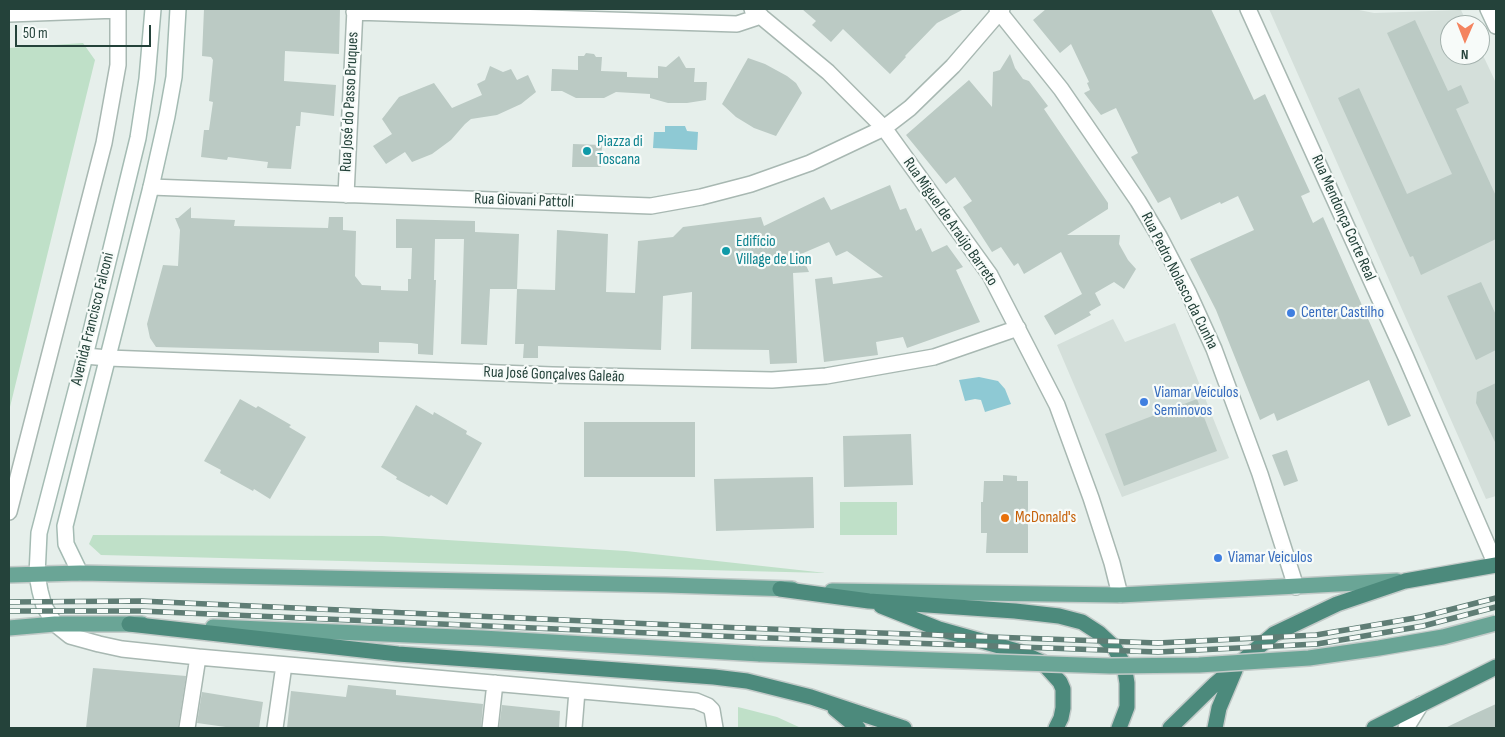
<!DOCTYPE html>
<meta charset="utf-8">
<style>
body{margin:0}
#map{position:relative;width:1505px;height:737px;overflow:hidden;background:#e6efeb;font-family:"Sofia Sans Condensed",sans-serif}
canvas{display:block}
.frame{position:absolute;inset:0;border:10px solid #24423a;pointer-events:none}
.north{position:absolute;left:1440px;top:15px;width:50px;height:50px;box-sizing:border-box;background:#f7fbf9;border:1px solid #a3b1ad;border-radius:50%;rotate:181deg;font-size:14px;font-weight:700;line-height:20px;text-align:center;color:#24423a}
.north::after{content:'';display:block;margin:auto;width:18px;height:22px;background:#f4845f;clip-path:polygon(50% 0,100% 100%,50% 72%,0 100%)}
.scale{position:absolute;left:15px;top:25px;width:136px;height:22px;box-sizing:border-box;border:2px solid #24423a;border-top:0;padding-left:6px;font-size:15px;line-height:18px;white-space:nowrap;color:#24423a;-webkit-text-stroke:4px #f7fbf9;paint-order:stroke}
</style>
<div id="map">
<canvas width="1505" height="737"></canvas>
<div class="frame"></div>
<div class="north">N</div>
<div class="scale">50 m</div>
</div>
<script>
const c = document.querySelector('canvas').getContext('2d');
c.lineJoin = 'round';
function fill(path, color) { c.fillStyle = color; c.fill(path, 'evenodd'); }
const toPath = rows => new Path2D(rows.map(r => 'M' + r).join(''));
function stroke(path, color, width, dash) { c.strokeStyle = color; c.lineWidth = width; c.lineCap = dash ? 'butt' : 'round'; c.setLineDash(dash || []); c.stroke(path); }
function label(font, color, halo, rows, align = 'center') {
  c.font = font + ' "Sofia Sans Condensed",sans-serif'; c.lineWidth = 4.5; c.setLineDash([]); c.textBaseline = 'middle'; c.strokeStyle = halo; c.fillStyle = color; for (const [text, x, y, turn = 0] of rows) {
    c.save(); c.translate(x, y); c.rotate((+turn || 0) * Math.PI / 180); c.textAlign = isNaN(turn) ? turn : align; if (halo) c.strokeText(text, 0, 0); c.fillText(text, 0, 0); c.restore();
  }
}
fill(toPath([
 [1269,9,1354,9,1374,13,1461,10,1468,25,1450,25,1450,55,1480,55,1480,49,1496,83,1496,496,1486,499],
 [1113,319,1125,342,1175,323,1229,458,1122,497,1057,345]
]), '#d4dfda');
fill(toPath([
 [83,43,95,60,9,411,9,48],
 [840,502,897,502,897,535,840,535],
 [93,535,382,536,626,551,826,573,101,555,89,544],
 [738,707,777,717,801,728,738,728]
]), '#bfe0c8');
fill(toPath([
 [665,126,685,126,687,131,698,132,697,150,653,148,654,132,665,132],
 [979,377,998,381,1005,389,1011,404,985,412,981,400,975,399,965,401,959,380]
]), '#8ec9d4');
fill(toPath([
 [204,9,340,9,339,54,285,51,284,81,336,85,334,116,301,112,300,126,296,126,291,169,267,168,268,162,228,157,227,160,201,157,204,130,209,130,213,102,209,101,213,60,211,57,202,56],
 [802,9,964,9,937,23,905,56,906,57,890,74,843,29,831,42,812,25,816,21],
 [1046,9,1211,9,1254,100,1265,94,1310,192,1301,196,1313,223,1323,217,1411,416,1388,426,1369,380,1277,421,1274,413,1260,420,1216,310,1190,259,1254,230,1238,196,1221,204,1220,202,1181,220,1170,197,1158,203,1131,157,1138,153,1116,108,1101,115,1084,93,1090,90,1087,83,1089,82,1071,44,1060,53,1033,20],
 [1415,20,1448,91,1461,85,1469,103,1456,109,1496,196,1496,239,1421,275,1413,256,1410,257,1338,98,1359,88,1407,194,1452,174,1387,33],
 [586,53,594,54,596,57,602,57,601,71,627,72,627,77,658,78,658,66,666,67,679,56,686,68,695,68,694,82,707,82,706,100,687,103,668,103,650,98,650,94,616,92,604,98,576,98,562,91,551,91,552,69,578,70,578,56,584,56],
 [1010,54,1015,68,1023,79,1029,81,1048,106,1044,109,1108,203,1108,209,1067,235,1120,235,1119,244,1128,260,1136,269,1124,289,1114,282,1095,293,1101,305,1089,312,1091,315,1055,335,1044,316,1082,294,1061,252,1024,274,1018,263,1014,266,1001,247,992,252,963,207,972,201,955,177,946,184,906,135,969,80,992,107,993,72,1000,70],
 [748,58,765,64,787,76,796,83,802,93,776,136,754,128,736,117,722,104],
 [490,66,503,72,511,69,517,80,528,75,536,92,521,104,497,115,471,119,465,124,451,140,432,154,412,162,405,152,386,164,373,146,392,134,382,119,399,97,434,83,452,108,482,95,477,84,485,80],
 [573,144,602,145,601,167,572,167],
 [890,185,900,210,906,208,916,231,921,228,932,252,947,245,963,267,956,270,980,322,907,348,903,337,876,342,878,355,824,362,815,279,832,277,833,284,883,277,847,251,836,256,829,242,801,254,809,272,793,273,797,363,770,364,769,350,691,349,692,292,663,296,661,350,538,346,538,358,523,358,524,344,515,344,517,289,555,290,557,230,608,234,606,292,635,293,638,241,673,237,683,227,761,217,764,226,824,197,831,210],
 [191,207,191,218,235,220,234,226,328,228,329,217,343,217,343,230,356,231,355,276,362,285,381,286,381,290,408,291,408,279,411,279,412,248,396,248,396,219,475,221,475,232,519,234,517,289,490,289,487,345,461,344,464,239,435,239,434,280,436,280,433,355,418,354,418,344,411,343,379,342,379,353,156,347,150,338,147,324,163,265,178,266,180,230,175,218,178,218],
 [1481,282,1496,315,1496,350,1476,360,1447,296],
 [1496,383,1496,444,1476,403,1477,392],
 [240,399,256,408,258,406,291,425,289,427,306,437,270,499,254,489,253,491,220,473,221,470,204,461],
 [1197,399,1217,451,1124,486,1105,434],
 [416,405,433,415,434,412,467,431,466,434,482,443,447,505,431,495,429,497,396,479,397,477,381,467],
 [584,422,695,422,695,477,584,477],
 [911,434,913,485,844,487,843,436],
 [1287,450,1298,481,1284,486,1272,455],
 [1003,475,1017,476,1017,481,1028,481,1028,553,986,553,987,533,981,533,981,502,983,502,984,481,1003,481],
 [813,477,814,528,716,531,714,479],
 [93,668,186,676,178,728,86,728],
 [348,685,396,690,396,695,483,704,481,728,287,728,291,691,346,697],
 [202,692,263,702,259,728,233,728,197,723],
 [1496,704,1496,728,1445,728,1472,715],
 [502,705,560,711,559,728,499,728]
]), '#bbcac4');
const minor = toPath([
 [752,9,828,72,884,128,990,275,1057,405,1091,498,1112,563,1120,595],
 [997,9,1061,89,1138,201,1159,236,1189,294,1214,349,1260,474,1296,587],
 [1248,9,1405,355,1496,565],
 [1488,9,1496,26],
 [354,12,737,24,761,16],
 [9,14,118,10],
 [151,187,651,206,701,197,751,184,810,163,884,128,910,108,953,66,1002,9],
 [346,195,355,9],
 [85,356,108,358,552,375,772,380,826,376,934,357,1018,328],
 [9,512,104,143,118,65,118,9],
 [55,624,70,636,99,644,122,649,198,657,696,701,708,706,712,710,715,728],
 [187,728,198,657],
 [275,728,284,665],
 [490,728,495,683],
 [574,728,577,691],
 [1406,728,1421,704]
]);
const secondary = toPath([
 [80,573,66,544,65,526,151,187,167,116,174,77,178,9],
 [55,624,44,606,40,591,37,575,39,533,85,356,138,138,147,79,153,9]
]);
const primary = toPath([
 [9,575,80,573,666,585,792,589],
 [832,591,1120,595,1397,581],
 [213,627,482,638,760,654],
 [9,628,55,624,142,624]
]);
const trunk = toPath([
 [780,589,869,601,1015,611,1059,616,1082,622,1099,633,1114,647,1124,665,1127,683,1127,707,1119,728],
 [881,606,939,629,1017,651,1042,662,1060,682,1063,689,1063,708,1061,718,1056,728],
 [129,624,398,654,714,677,747,681,811,697,904,728],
 [835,709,858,728],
 [1170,728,1214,685,1274,634,1337,604,1405,581,1496,565],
 [1215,728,1219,708,1235,670],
 [1374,728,1496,667]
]);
stroke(minor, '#a8b8b2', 18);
stroke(secondary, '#a4bbb3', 18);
stroke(primary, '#c2cac8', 18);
stroke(trunk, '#c2cac8', 18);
stroke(minor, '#fff', 15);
stroke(secondary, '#fff', 15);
stroke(primary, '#6aa596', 15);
stroke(trunk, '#4c8a7c', 15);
const rail = toPath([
 [9,602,140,601,742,628,1158,643,1316,635,1421,617,1496,598],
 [9,611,140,611,742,637,1158,652,1317,644,1423,626,1496,607]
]);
stroke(rail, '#5f7d75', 5.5);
stroke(rail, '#f7fbf9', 4, [11]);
const primaryBridge = toPath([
 [760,654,1110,666,1199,665,1309,658,1379,648,1443,637,1496,623]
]);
stroke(primaryBridge, '#c2cac8', 18, []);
stroke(primaryBridge, '#6aa596', 15);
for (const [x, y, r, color] of [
 [587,151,5,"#0f9aa8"],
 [726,251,5,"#0f9aa8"],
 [1291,313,5,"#3f7fe0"],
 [1144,402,5,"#3f7fe0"],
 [1005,518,5,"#e8710a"],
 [1218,558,5,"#3f7fe0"]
]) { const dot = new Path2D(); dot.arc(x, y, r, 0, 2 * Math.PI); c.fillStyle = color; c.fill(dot); stroke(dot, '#f7fbf9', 2); }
label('16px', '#24423a', '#f7fbf9', [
 ["Rua José do Passo Bruques",350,102,-87],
 ["Rua Giovani Pattoli",524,201,2],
 ["Rua Mendonça Corte Real",1343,218,66],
 ["Rua Miguel de Araújo Barreto",950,222,55],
 ["Rua Pedro Nolasco da Cunha",1179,281,63],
 ["Avenida Francisco Falconi",93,319,-76],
 ["Rua José Gonçalves Galeão",554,375,2]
]);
label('16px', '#0d838f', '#f7fbf9', [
 ["Piazza di",597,142],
 ["Toscana",597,160],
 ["Edifício",736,242],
 ["Village de Lion",736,260]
], 'left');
label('16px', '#366cbe', '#f7fbf9', [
 ["Center Castilho",1301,313],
 ["Viamar Veículos",1154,393],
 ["Seminovos",1154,411],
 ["Viamar Veiculos",1228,558]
], 'left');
label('16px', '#c56008', '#f7fbf9', [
 ["McDonald's",1015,518]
], 'left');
</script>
